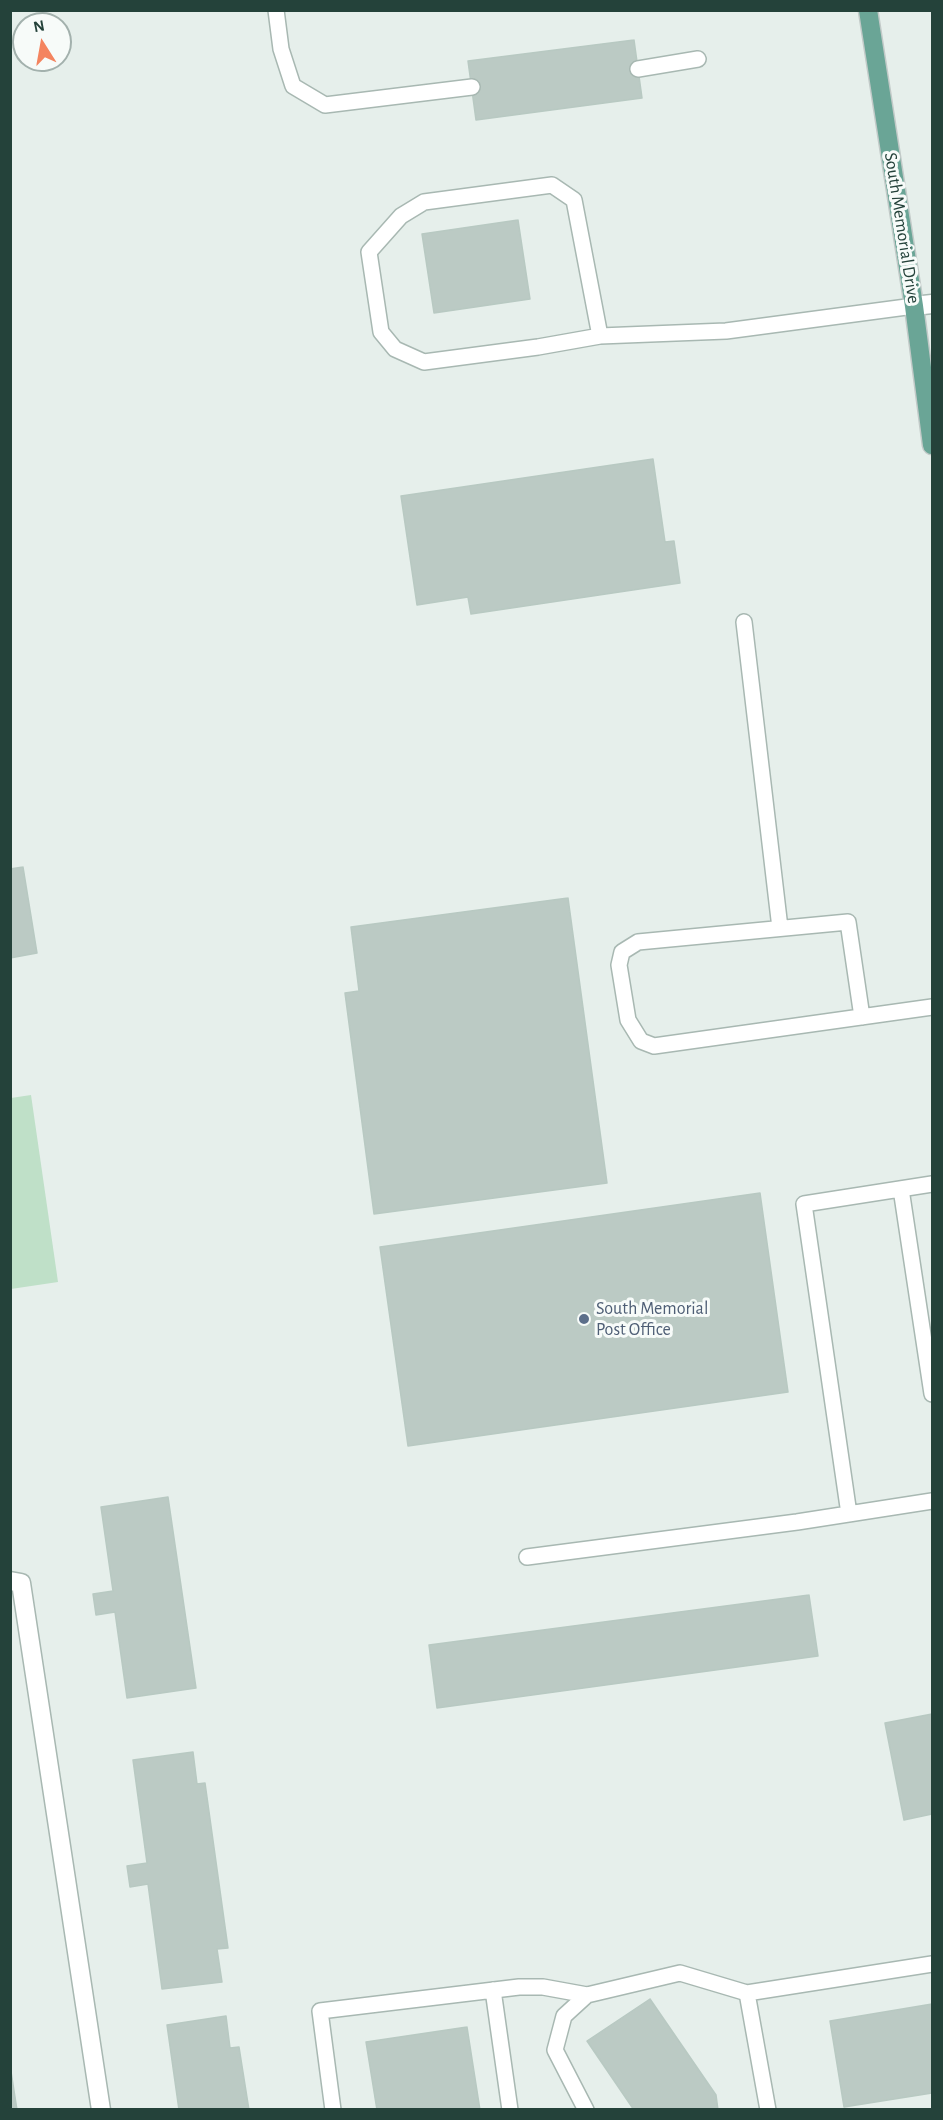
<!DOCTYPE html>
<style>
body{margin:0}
#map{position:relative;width:943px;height:2120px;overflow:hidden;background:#e6efeb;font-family:"Alegreya Sans",sans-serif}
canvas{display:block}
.frame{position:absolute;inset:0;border:12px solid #24423a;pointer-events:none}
.north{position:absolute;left:12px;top:12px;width:60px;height:60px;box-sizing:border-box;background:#f7fbf9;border:2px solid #a3b1ad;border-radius:50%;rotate:349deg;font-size:16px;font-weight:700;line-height:24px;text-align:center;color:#24423a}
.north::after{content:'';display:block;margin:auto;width:21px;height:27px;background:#f4845f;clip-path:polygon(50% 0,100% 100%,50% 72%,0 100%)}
</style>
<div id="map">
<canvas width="943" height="2120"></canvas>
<div class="frame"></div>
<div class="north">N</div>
</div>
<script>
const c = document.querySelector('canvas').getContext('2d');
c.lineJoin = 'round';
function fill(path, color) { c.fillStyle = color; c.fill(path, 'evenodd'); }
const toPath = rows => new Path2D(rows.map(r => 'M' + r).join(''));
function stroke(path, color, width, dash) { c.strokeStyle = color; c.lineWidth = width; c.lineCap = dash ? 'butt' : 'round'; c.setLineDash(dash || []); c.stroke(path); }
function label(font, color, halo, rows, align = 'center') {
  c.font = font + ' "Alegreya Sans",sans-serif'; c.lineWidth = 6; c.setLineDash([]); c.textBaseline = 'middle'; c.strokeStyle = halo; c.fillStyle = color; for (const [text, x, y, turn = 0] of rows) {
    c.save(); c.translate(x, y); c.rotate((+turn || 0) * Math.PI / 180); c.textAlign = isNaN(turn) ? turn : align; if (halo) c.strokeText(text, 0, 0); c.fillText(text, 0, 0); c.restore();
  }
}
fill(toPath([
 [31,1095,58,1282,11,1289,11,1098]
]), '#bfe0c8');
const building = toPath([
 [634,40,642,98,476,120,468,61,634,40],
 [518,220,530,299,434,313,422,234,518,220],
 [653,459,665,542,674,541,680,583,471,614,468,597,417,605,401,496,653,459],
 [23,867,37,953,10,958,10,869,23,867],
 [568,898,607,1183,374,1214,345,993,359,991,351,927,568,898],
 [760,1193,788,1392,408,1446,380,1247,760,1193],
 [168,1497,196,1688,127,1698,115,1612,96,1615,93,1594,113,1591,101,1507,168,1497],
 [809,1595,818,1656,437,1708,429,1645,809,1595],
 [932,1714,932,1814,904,1820,885,1723,932,1714],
 [193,1752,197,1784,205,1783,228,1948,217,1949,222,1982,162,1989,148,1884,130,1887,127,1866,147,1863,133,1760,193,1752],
 [650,1999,716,2095,718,2110,634,2110,587,2041,650,1999],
 [932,2004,932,2093,844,2107,830,2021,932,2004],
 [226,2016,230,2048,239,2047,249,2110,179,2110,167,2025,226,2016],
 [467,2027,480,2110,377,2110,366,2042,467,2027],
 [10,2065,17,2110,10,2110,10,2065]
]);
fill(building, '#bbcac4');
stroke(building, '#b8c9c2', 1.5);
const lane = toPath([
 [276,10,281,49,293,86,325,105,472,87],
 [638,69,698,59],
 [600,336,574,200,552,185,424,202,401,216,369,252,381,332,395,349,424,362,538,347,600,336,726,331,914,306],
 [744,622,780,928],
 [862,1017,848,922,638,942,622,952,619,965,628,1020,641,1041,654,1046,932,1007],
 [901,1189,932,1394],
 [849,1514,804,1204,932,1184],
 [527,1557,797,1522,932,1501],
 [493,1990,510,2110],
 [747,1993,768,2110],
 [333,2110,320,2011,519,1987,543,1987,587,1995],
 [586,2110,555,2050,564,2016,587,1995,680,1973,747,1993,932,1964]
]);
const street = toPath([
 [914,306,932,304],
 [10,1581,21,1583,101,2110]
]);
const primary = toPath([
 [868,10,914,306,932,445]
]);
stroke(lane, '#a8b8b2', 18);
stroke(street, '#a8b8b2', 21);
stroke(primary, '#c2cac8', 21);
stroke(lane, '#fff', 15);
stroke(street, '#fff', 18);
stroke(primary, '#6aa596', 18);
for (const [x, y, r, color] of [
 [584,1319,6,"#5c6f8a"]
]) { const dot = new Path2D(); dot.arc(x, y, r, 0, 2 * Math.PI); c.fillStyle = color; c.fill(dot); stroke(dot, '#f7fbf9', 2); }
label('18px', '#24423a', '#f7fbf9', [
 ["South Memorial Drive",902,228,81]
]);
label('18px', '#4e5e75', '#f7fbf9', [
 ["South Memorial",596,1309],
 ["Post Office",596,1330]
], 'left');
</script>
